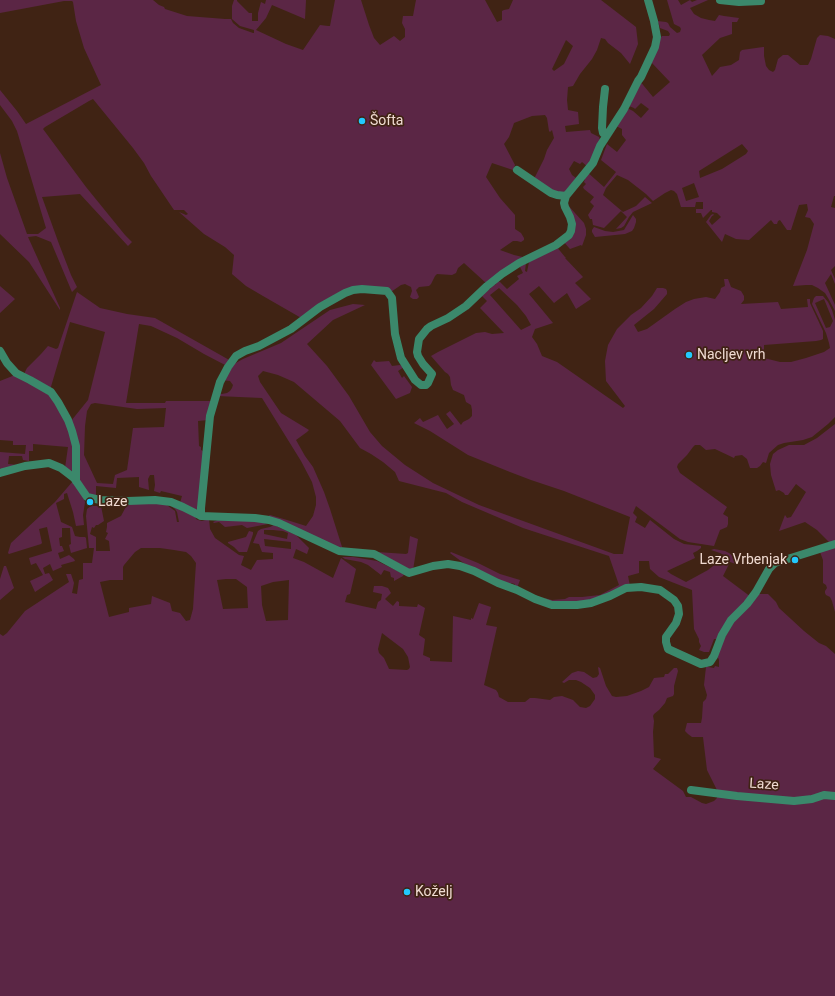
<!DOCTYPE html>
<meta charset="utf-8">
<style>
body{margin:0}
canvas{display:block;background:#402314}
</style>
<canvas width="835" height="996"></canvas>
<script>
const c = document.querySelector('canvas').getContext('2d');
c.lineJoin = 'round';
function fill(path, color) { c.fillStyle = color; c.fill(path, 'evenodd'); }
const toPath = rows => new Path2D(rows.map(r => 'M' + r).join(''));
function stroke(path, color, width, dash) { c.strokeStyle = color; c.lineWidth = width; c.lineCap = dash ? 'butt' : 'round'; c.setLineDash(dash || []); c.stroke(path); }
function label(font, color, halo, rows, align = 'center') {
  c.font = font + ' Roboto,sans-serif'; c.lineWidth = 3.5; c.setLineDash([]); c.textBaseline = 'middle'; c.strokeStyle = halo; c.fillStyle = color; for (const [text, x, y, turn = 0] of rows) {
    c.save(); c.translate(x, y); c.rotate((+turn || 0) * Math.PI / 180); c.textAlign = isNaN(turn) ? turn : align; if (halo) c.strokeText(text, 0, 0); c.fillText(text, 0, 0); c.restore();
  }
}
fill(toPath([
 [0,0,153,0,159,5,164,7,165,9,187,16,225,19,231,19,233,23,239,28,253,33,254,33,254,30,240,26,232,19,232,6,234,0,237,0,237,1,249,13,252,13,252,21,258,21,258,13,261,2,265,4,266,0,306,0,305,19,272,5,266,18,256,30,286,44,303,50,320,25,328,26,330,26,335,0,361,0,369,25,374,38,380,45,394,36,400,41,405,37,405,29,402,23,403,16,413,16,416,0,485,0,497,22,502,20,502,11,504,10,509,9,513,0,601,0,636,27,638,44,630,64,621,53,608,43,605,39,601,38,597,50,592,59,580,74,573,86,568,87,567,100,568,110,578,112,579,124,565,126,566,132,590,130,591,133,599,137,600,140,588,167,582,162,580,164,574,161,569,169,572,175,576,178,565,192,555,194,534,179,544,159,547,150,554,138,552,130,550,132,549,131,547,118,545,115,532,116,514,123,513,126,509,137,504,144,515,165,513,170,492,163,486,177,500,198,515,215,515,229,521,233,524,238,524,240,521,242,517,241,513,241,500,250,514,255,527,258,486,283,464,263,458,268,456,273,452,275,437,274,435,276,431,284,429,286,419,287,416,290,419,297,417,299,413,299,410,297,412,291,411,287,405,284,401,285,388,294,350,292,303,319,263,296,246,286,232,274,234,255,225,247,204,234,179,212,186,215,188,214,184,210,174,210,151,176,144,163,133,148,93,99,89,101,45,127,43,129,86,187,125,235,132,242,128,246,80,194,42,197,59,244,71,275,77,287,72,292,51,242,36,236,28,237,60,308,60,310,29,262,0,234,0,153,7,178,27,234,38,234,46,228,17,131,12,121,0,105,0,90,17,111,26,124,101,85,84,48,76,21,73,2,72,1,64,1,0,13],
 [566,40,573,46,564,64,554,71,552,69],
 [667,0,678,0,681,5,690,0,692,2,697,0,708,0,690,8,694,14,701,18,709,20,715,21,719,15,724,16,739,18,737,22,732,22,732,34,720,38,702,55,712,76,720,67,731,65,739,60,740,52,742,50,763,47,764,47,764,56,766,66,769,70,773,72,775,70,778,59,783,55,788,55,800,65,808,65,811,59,817,38,820,35,828,36,835,39,835,196,834,196,831,207,835,208,835,266,831,270,835,279,835,284,831,274,825,283,835,305,835,311,828,298,825,293,818,288,812,285,806,285,793,286,807,250,814,224,810,218,805,217,808,210,807,204,799,205,791,230,787,230,780,220,778,221,777,224,774,224,771,220,749,240,736,239,725,234,722,242,706,222,711,215,713,214,714,215,712,216,709,221,712,225,721,217,717,213,712,212,712,210,711,210,703,218,701,213,696,213,696,209,703,209,703,202,696,202,695,207,681,207,677,194,674,191,671,190,665,193,653,201,646,194,628,180,617,175,606,188,603,195,623,212,636,206,645,197,652,203,633,212,629,217,624,226,621,228,616,229,627,217,621,211,604,228,593,225,592,219,590,219,588,215,594,206,590,202,594,197,584,189,583,187,586,184,584,182,585,179,583,178,587,172,604,187,616,172,601,160,607,144,617,152,626,140,622,135,622,129,618,127,617,127,625,109,629,109,633,111,641,118,649,109,641,103,635,109,634,108,629,106,639,80,653,97,670,82,651,62,659,40,662,36,669,36,670,34,668,31,660,28,659,24,657,21,666,22,668,23,670,27,677,33,680,32,681,29,680,27,674,24],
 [742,144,748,151,746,154,722,169,700,178,699,171],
 [694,183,699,197,686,201,682,188],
 [566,203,584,223,586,229,586,235,582,246,581,245,570,249,563,241,572,231],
 [633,215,636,219,636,222,634,228,632,231,625,234,595,237,592,232,592,230,594,227,605,231,613,232,624,230],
 [556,246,565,257,566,257,565,258,583,277,575,283,591,299,576,309,567,293,554,303,539,286,529,294,553,323,535,329,532,337,537,344,542,356,557,362,623,408,625,406,606,381,605,361,608,345,617,329,631,315,641,308,652,296,657,288,663,288,666,289,667,291,667,294,654,309,634,325,638,332,647,329,675,309,686,302,694,299,706,297,715,299,720,292,721,288,725,286,724,279,728,279,731,287,741,291,744,296,744,300,741,304,778,302,781,309,808,307,807,299,810,299,810,303,823,331,823,339,821,340,816,341,764,345,764,358,780,362,791,362,806,358,824,352,830,348,829,343,826,333,812,304,814,298,816,296,823,296,828,302,832,310,835,320,835,417,828,424,812,437,803,440,784,443,778,445,769,453,766,463,763,462,760,466,757,468,750,468,747,459,742,455,735,456,734,458,715,449,706,450,700,445,695,445,693,447,687,455,678,464,677,467,680,473,727,507,723,514,728,517,728,524,727,527,720,530,714,546,688,542,680,539,636,506,633,513,637,517,635,522,645,528,650,520,674,539,684,544,701,546,701,548,697,551,693,553,695,558,667,571,671,574,686,582,708,570,726,556,720,553,711,550,714,549,725,551,729,553,739,561,736,564,730,562,723,576,751,597,719,639,714,639,709,652,704,652,699,650,701,646,699,642,699,639,694,629,692,590,659,577,650,569,649,561,639,561,639,573,628,576,630,586,587,602,554,603,544,598,552,600,565,599,569,597,582,597,600,595,619,585,609,556,523,528,462,502,446,493,399,481,395,472,383,462,371,454,360,448,340,421,294,382,278,375,263,371,258,376,260,382,281,413,309,430,307,432,296,440,305,456,313,467,324,492,330,509,343,550,267,517,270,515,287,520,306,526,313,516,316,505,316,497,312,482,301,461,262,398,217,396,218,393,222,394,227,393,230,391,232,388,233,385,230,381,222,380,234,364,243,359,281,343,330,310,353,304,365,305,333,320,307,344,327,366,349,396,370,432,382,446,405,465,433,483,479,505,614,554,623,554,630,517,564,491,531,480,510,472,468,455,430,431,414,423,420,418,423,422,438,415,441,420,447,429,454,424,446,414,450,411,461,425,463,422,469,419,472,416,472,410,471,405,466,402,464,395,453,390,451,385,450,377,448,374,445,372,431,356,438,352,476,333,485,332,492,334,504,333,480,308,487,301,481,295,490,289,493,284,495,285,498,281,500,282,507,289,519,279,517,276,523,273,519,265,526,263,525,271,527,272,529,262],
 [499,288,517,305,526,316,531,325,521,330,490,295],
 [824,299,833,321,830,327,826,328,815,303],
 [0,286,15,299,0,313],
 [77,292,100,308,127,314,155,318,231,361,227,366,204,354,177,338,151,326,139,324,126,403,165,403,166,401,213,401,208,420,198,421,199,446,201,447,201,450,205,452,199,507,197,510,180,503,182,496,161,491,160,493,154,491,155,485,154,475,150,475,148,479,149,490,139,487,139,477,117,478,116,488,96,486,96,497,88,493,78,480,71,421,88,400,105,332,70,322,50,390,25,374,25,372,27,368,41,354,48,346,56,349,58,348],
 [95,403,137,409,166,408,164,427,133,428,127,470,115,475,113,484,97,483,84,455,85,426,87,411,91,404],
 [374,360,376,362,389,361,392,366,400,365,404,367,398,371,402,378,404,376,412,387,410,393,396,399,371,365],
 [15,375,17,375,54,398,72,433,74,473,65,468,68,447,33,444,33,451,29,451,29,461,23,460,22,456,9,456,8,464,18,465,2,471,0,468,0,452,25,454,26,445,13,445,13,441,0,440,0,381],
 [835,424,835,543,831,544,817,530,805,522,779,531,785,515,787,518,791,517,806,492,796,484,788,495,785,495,784,493,779,490,776,491,771,475,770,464,773,454,778,450,789,445,804,445,817,438],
 [73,481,84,499,85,502,83,515,84,525,76,526,73,512,67,493,64,494,64,499,56,503,61,522,72,527,75,536,80,537,85,537,86,538,87,548,71,553,69,545,71,544,70,528,62,528,62,537,59,538,60,546,62,546,64,551,58,553,60,559,69,555,74,559,75,561,61,565,62,567,53,571,50,564,43,568,45,574,49,573,53,580,35,592,30,581,43,575,36,563,31,565,29,558,52,551,47,527,39,529,42,543,41,544,9,554,8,553,11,543,55,502],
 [128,503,164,503,175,511,177,522,179,522,177,512,175,509,171,506,194,514,196,519,198,520,202,521,209,519,210,529,215,538,239,555,244,556,241,565,251,570,257,560,273,559,273,553,262,552,259,544,253,543,258,531,261,529,270,527,274,525,296,535,309,548,307,554,296,549,293,558,304,562,333,578,341,558,356,569,350,594,347,595,345,602,362,606,376,609,378,602,381,600,382,594,373,592,374,586,382,586,388,588,391,593,385,599,393,606,397,601,399,602,399,606,417,607,418,604,425,608,419,635,425,639,423,655,430,658,430,661,452,662,453,616,471,620,471,618,473,619,479,603,491,607,486,625,497,627,484,685,496,690,498,693,499,697,508,702,525,702,530,698,535,698,550,700,554,697,562,696,573,700,580,707,586,708,590,706,595,699,595,695,590,688,581,682,576,680,569,680,564,683,562,682,572,673,578,671,584,672,593,678,597,677,599,674,598,667,600,668,606,686,612,696,616,697,627,696,641,691,649,687,654,678,664,677,665,674,668,674,674,668,677,668,678,671,674,686,674,694,673,696,667,698,665,703,659,710,654,714,653,716,654,721,653,732,654,757,661,759,653,769,683,791,686,797,691,797,702,803,706,804,714,801,717,798,718,792,707,770,703,737,692,737,688,734,685,731,687,723,701,723,702,718,703,702,706,699,707,695,704,685,706,667,707,666,708,667,714,668,715,666,719,667,719,660,717,655,720,646,735,620,758,594,768,594,776,602,779,608,804,631,819,643,826,646,835,654,835,996,0,996,0,634,3,636,7,633,25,611,69,582,66,574,71,574,74,583,72,593,77,594,79,580,83,579,83,563,92,563,94,548,89,548,86,516,87,509,91,506,101,506,104,521,98,525,96,525,94,528,92,527,90,534,96,537,96,551,110,551,109,541,105,539,108,533,106,532,107,527,107,523,121,516],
 [264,530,273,530,283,531,288,533,287,539,264,534],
 [264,539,291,542,291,549,265,546],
 [141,548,160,548,174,550,186,552,191,556,196,563,193,609,190,620,186,621,180,613,172,611,170,603,152,596,151,604,129,608,129,612,109,617,100,582,110,580,123,580,123,567,124,565,135,552],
 [226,579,236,579,247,587,248,608,223,609,217,580],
 [289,580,288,620,266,621,262,605,261,586,273,582],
 [382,633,403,649,408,657,410,667,409,669,407,670,389,669,384,658,379,653,378,649],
 [218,520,256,521,268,524,247,528,242,525,225,527,219,522,214,523,213,522],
 [249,531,253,532,253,534,247,552,239,552,234,547,228,543,228,542,246,537],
 [410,536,418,539,413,570,411,570,377,552,406,554,408,553],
 [835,547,835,612,832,601,830,597,826,595,825,593,825,591,827,588,826,585,823,583,823,560,820,552],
 [451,552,478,563,500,574,520,580,517,588,514,587,515,584,511,583,510,585,469,567,450,553],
 [342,557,353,557,377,561,404,574,403,576,394,581,394,578,391,577,390,572,384,570,381,575,368,565,361,562,345,559],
 [4,566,6,566,14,588,0,600,0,579]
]), '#5b2645');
stroke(toPath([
 [720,0,739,2,761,1],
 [605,89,603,107,602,128,603,133,606,136],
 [517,170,551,193,557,195,566,196],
 [0,351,7,363,16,373,30,380,51,392,58,402,68,420,72,431,76,446,76,481],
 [0,473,25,466,49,463,61,468,74,478,87,497,100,500,128,501,155,500,171,502,183,507,201,516,255,518,269,520,279,523,339,551,374,554,409,573,433,566,448,564,460,566,474,571,498,583,517,590,535,599,552,605,577,605,591,603,610,596,626,588,641,587,660,590,674,600,678,606,679,614,676,623,666,637,666,642,668,649,701,664,710,662,714,656,722,635,731,620,747,604,756,592,769,569,775,563,835,544],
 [201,516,201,508,210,416,220,382,228,367,236,356,245,351,259,346,291,329,320,307,345,293,353,290,362,289,387,291,392,298,395,334,401,358,415,380,421,385,426,385,428,383,432,374,423,364,418,356,417,352,419,339,427,329,431,326,448,318,466,306,487,286,502,274,519,263,556,245,569,235,571,231,572,224,570,217,565,207,564,203,566,196,593,163,600,146,624,109,638,81,641,77,655,47,657,37,654,21,648,0],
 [691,790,737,796,794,801,812,799,824,795,835,796]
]), '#3b886b', 8);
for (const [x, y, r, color] of [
 [362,121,4,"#22c9fe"],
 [689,355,4,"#22c9fe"],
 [90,502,4,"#22c9fe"],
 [795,560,4,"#22c9fe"],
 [407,892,4,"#22c9fe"]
]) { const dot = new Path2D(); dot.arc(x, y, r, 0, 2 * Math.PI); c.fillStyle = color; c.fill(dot); stroke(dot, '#402314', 1.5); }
label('14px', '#f0dbd2', '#402314', [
 ["Šofta",370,121],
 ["Nacljev vrh",697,355],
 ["Laze",98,502],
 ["Laze Vrbenjak",787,560,"right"],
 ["Koželj",415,892]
], 'left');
label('14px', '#f0dbd2', '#402314', [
 ["Laze",764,785,4]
]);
</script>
